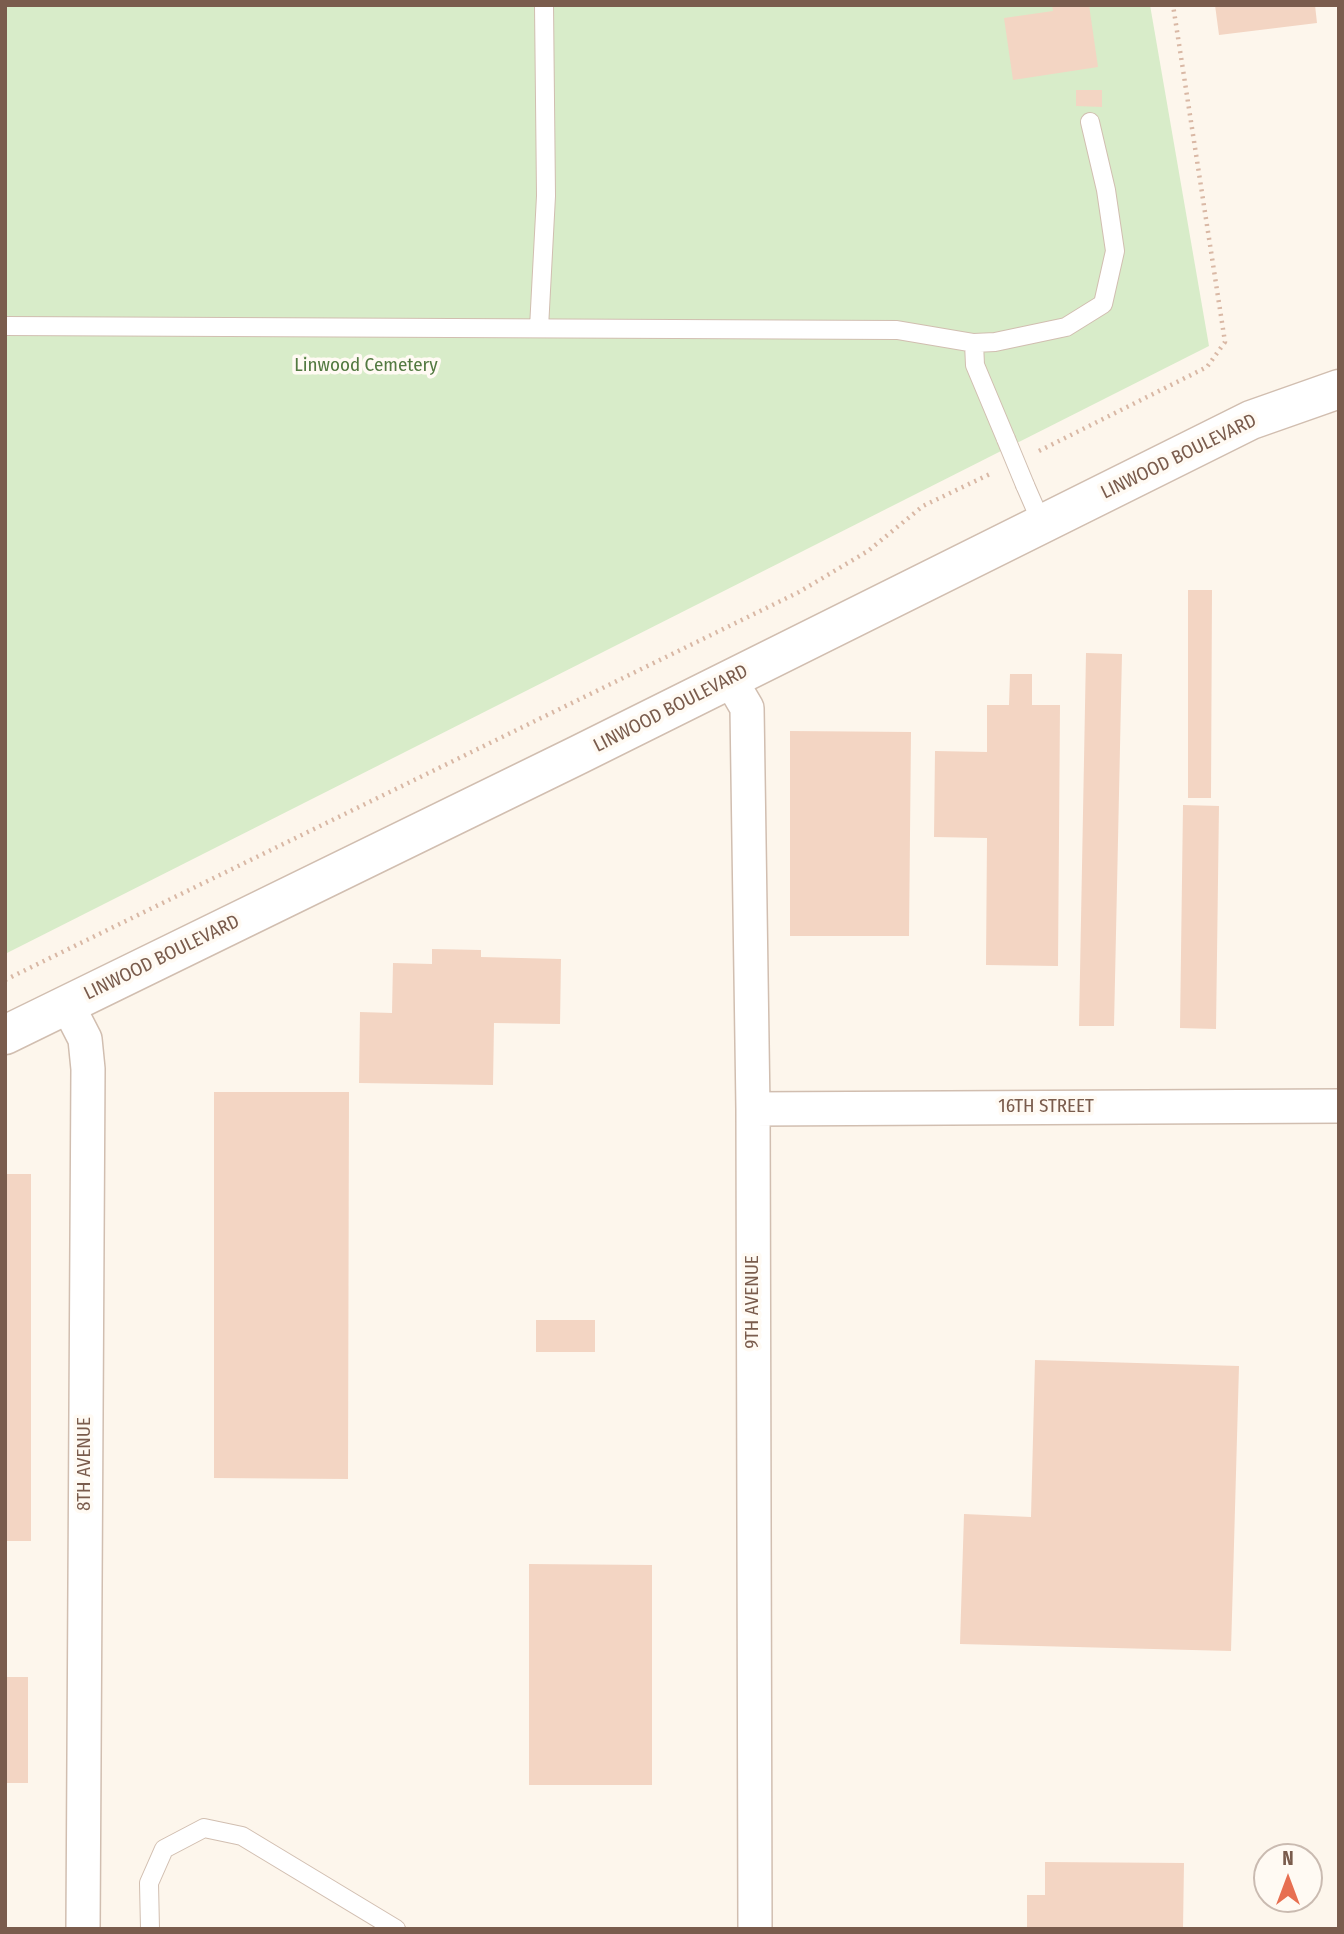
<!DOCTYPE html>
<style>
body{margin:0}
#map{position:relative;width:1344px;height:1934px;overflow:hidden;background:#fdf6ec;font-family:"Fira Sans Condensed",sans-serif}
canvas{display:block}
.frame{position:absolute;inset:0;border:7px solid #7a5c4d;pointer-events:none}
.north{position:absolute;left:1253px;top:1843px;width:70px;height:70px;box-sizing:border-box;background:#fffaf3;border:2px solid #cabbb1;border-radius:50%;rotate:0deg;font-size:19px;font-weight:700;line-height:28px;text-align:center;color:#7a5c4d}
.north::after{content:'';display:block;margin:auto;width:24px;height:32px;background:#e76f51;clip-path:polygon(50% 0,100% 100%,50% 72%,0 100%)}
</style>
<div id="map">
<canvas width="1344" height="1934"></canvas>
<div class="frame"></div>
<div class="north">N</div>
</div>
<script>
const c = document.querySelector('canvas').getContext('2d');
c.lineJoin = 'round';
function fill(path, color) { c.fillStyle = color; c.fill(path, 'evenodd'); }
const toPath = rows => new Path2D(rows.map(r => 'M' + r).join(''));
function stroke(path, color, width, dash) { c.strokeStyle = color; c.lineWidth = width; c.lineCap = dash ? 'butt' : 'round'; c.setLineDash(dash || []); c.stroke(path); }
function label(font, color, halo, rows, align = 'center') {
  c.font = font + ' "Fira Sans Condensed",sans-serif'; c.lineWidth = 7; c.setLineDash([]); c.textBaseline = 'middle'; c.strokeStyle = halo; c.fillStyle = color; for (const [text, x, y, turn = 0] of rows) {
    c.save(); c.translate(x, y); c.rotate((+turn || 0) * Math.PI / 180); c.textAlign = isNaN(turn) ? turn : align; if (halo) c.strokeText(text, 0, 0); c.fillText(text, 0, 0); c.restore();
  }
}
fill(toPath([
 [5,5,1150,5,1209,346,5,954]
]), '#d8ecc9');
fill(toPath([
 [1052,5,1089,5,1098,67,1013,80,1004,18,1053,11],
 [1215,5,1315,5,1317,23,1219,35],
 [1076,90,1102,90,1102,107,1076,106],
 [1188,590,1212,590,1211,798,1188,798],
 [1086,653,1122,654,1114,1026,1079,1026],
 [1010,674,1032,674,1032,705,1060,705,1058,966,986,965,987,838,934,837,935,751,987,752,987,705,1009,705],
 [790,731,911,732,909,936,790,936],
 [1183,805,1219,806,1216,1029,1180,1028],
 [432,949,481,950,481,957,561,959,560,1024,494,1023,493,1085,359,1083,360,1012,392,1013,393,963,432,964],
 [214,1092,349,1092,348,1479,214,1478],
 [5,1174,31,1174,31,1541,5,1541],
 [536,1320,595,1320,595,1352,536,1352],
 [1035,1360,1239,1366,1231,1651,960,1644,964,1514,1031,1517],
 [529,1564,652,1565,652,1785,529,1785],
 [5,1677,28,1677,28,1783,5,1783],
 [1045,1862,1184,1863,1183,1929,1027,1929,1027,1895,1045,1895]
]), '#f3d5c3');
const service = toPath([
 [5,326,897,330,974,343,975,365,1006,439],
 [539,328,546,196,544,5],
 [974,343,995,342,1066,327,1103,304,1115,251,1106,190,1090,122],
 [1025,485,1042,524],
 [150,1929,149,1883,164,1849,204,1828,242,1836,396,1929]
]);
const minor = toPath([
 [730,679,747,708,753,1109,755,1929],
 [67,1004,85,1039,88,1069,83,1929],
 [753,1109,1339,1106]
]);
const tertiary = toPath([
 [5,1035,576,756,1251,420,1339,389]
]);
stroke(service, '#d1beb0', 20);
stroke(minor, '#d1beb0', 36);
stroke(tertiary, '#d1beb0', 41);
stroke(toPath([
 [1039,451,1207,367,1225,342,1173,5],
 [5,980,799,592,868,551,923,506,990,474]
]), '#d9b8a5', 4.5, [2, 5]);
stroke(service, '#fff', 18);
stroke(minor, '#fff', 33);
stroke(tertiary, '#fff', 38);
const serviceBridge = toPath([
 [1006,439,1025,485]
]);
stroke(serviceBridge, '#d1beb0', 20, []);
stroke(serviceBridge, '#fff', 18);
label('19px', '#537a41', '#fffaf3', [
 ["Linwood Cemetery",366,366]
]);
label('19px', '#7a5c4d', '#fffaf3', [
 ["LINWOOD BOULEVARD",1179,457,-26],
 ["LINWOOD BOULEVARD",671,709,-27],
 ["LINWOOD BOULEVARD",162,958,-26],
 ["16TH STREET",1046,1107],
 ["9TH AVENUE",753,1302,-90],
 ["8TH AVENUE",85,1464,-90]
]);
</script>
